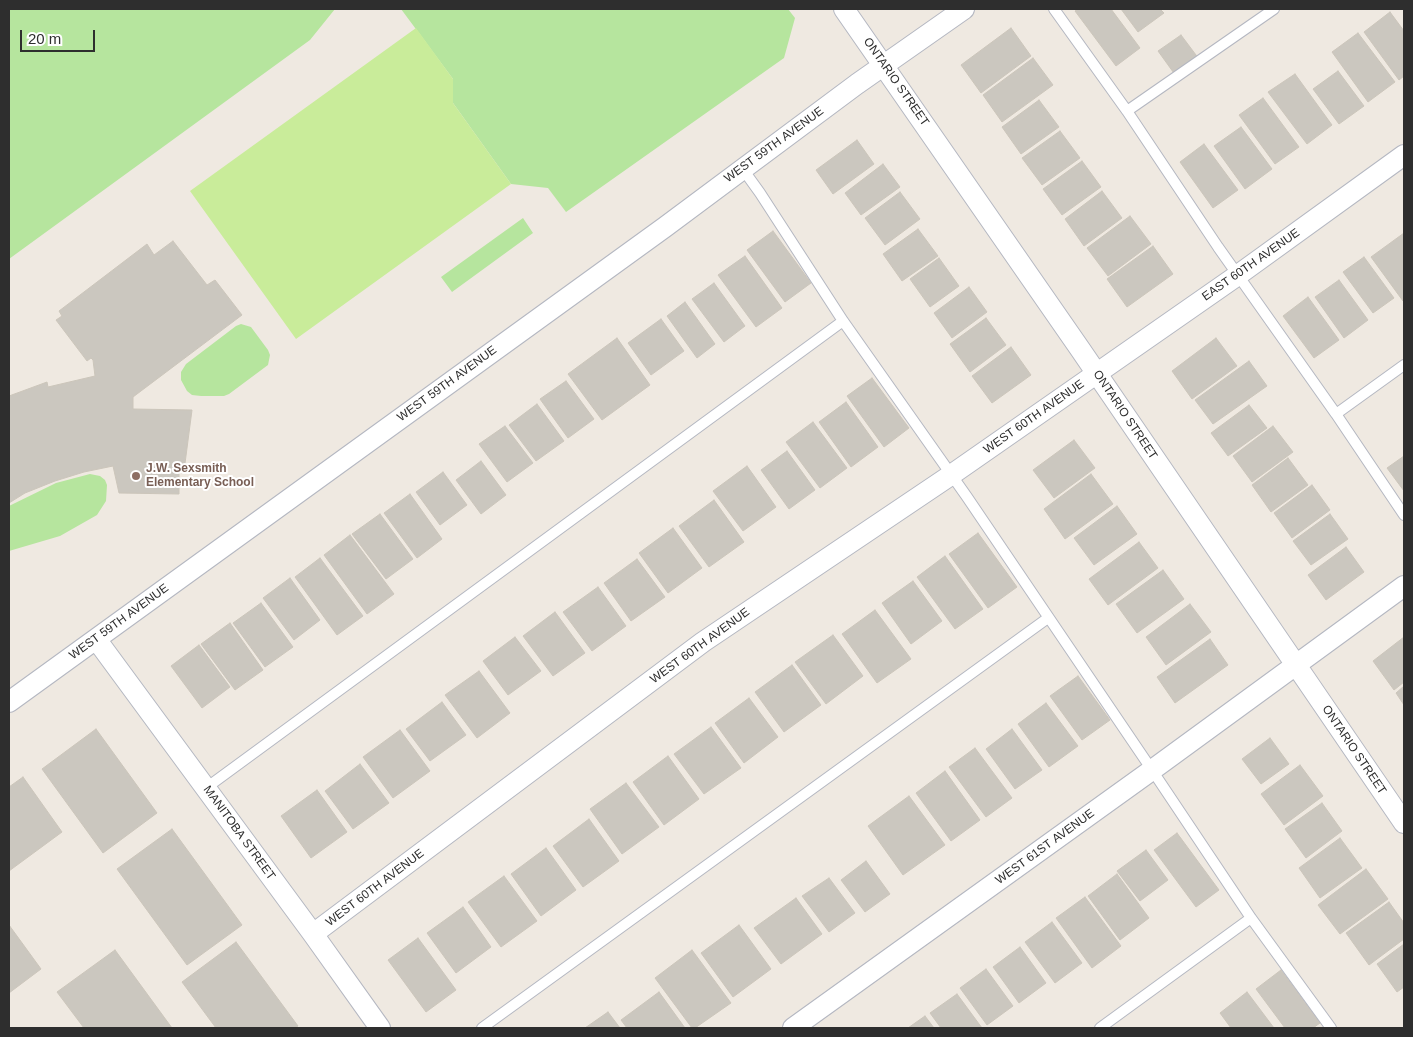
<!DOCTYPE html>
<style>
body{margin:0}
#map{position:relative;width:1413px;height:1037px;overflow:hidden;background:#efe9e1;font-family:Helvetica,sans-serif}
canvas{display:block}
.frame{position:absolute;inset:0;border:10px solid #2e2e2e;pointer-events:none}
.scale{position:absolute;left:20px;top:30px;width:75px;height:22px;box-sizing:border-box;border:2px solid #2e2e2e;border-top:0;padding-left:6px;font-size:15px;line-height:18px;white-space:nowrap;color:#2e2e2e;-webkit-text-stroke:4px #fff;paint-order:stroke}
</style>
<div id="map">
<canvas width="1413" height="1037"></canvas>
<div class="frame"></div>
<div class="scale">20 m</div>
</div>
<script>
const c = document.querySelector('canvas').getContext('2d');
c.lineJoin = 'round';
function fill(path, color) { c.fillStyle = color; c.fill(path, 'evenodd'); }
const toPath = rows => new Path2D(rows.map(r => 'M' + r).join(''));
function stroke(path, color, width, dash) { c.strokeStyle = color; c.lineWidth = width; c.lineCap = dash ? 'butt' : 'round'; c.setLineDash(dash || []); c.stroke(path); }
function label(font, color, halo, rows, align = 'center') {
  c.font = font + ' Helvetica,sans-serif'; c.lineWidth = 4; c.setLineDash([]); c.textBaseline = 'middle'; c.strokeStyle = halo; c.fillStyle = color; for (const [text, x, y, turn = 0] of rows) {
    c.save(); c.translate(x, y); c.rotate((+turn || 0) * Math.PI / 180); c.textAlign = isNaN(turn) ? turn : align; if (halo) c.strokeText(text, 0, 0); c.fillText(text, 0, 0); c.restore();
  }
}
fill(toPath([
 [9,9,335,9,310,40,9,259],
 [401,9,788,9,795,18,784,58,566,212,548,188,511,184,453,103,453,79],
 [523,218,533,233,452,292,441,277],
 [241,324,251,327,268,350,270,355,268,365,229,394,224,396,201,396,192,395,187,391,181,380,181,372,186,364,236,326],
 [90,474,100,476,105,480,107,485,106,501,97,515,60,536,9,551,9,506,56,483]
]), '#b6e59e');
fill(toPath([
 [416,28,453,79,453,103,511,184,296,339,190,191]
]), '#c9ec9a');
const building = toPath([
 [1078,9,1111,9,1140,48,1116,66,1075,11,1078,9],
 [1121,9,1160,9,1164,13,1138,32,1121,9],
 [1390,12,1404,31,1404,76,1399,80,1364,32,1390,12],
 [1011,28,1031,56,981,93,961,65,1011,28],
 [1358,33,1395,82,1368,102,1332,52,1358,33],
 [1181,35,1199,59,1176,76,1158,51,1181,35],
 [1033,58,1053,85,1002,122,983,95,1033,58],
 [1338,71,1364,106,1339,124,1313,89,1338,71],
 [1295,74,1332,125,1307,144,1268,92,1295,74],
 [1263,98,1299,147,1275,164,1239,115,1263,98],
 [1039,100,1059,127,1021,154,1002,127,1039,100],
 [1241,127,1272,169,1245,189,1214,146,1241,127],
 [1060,131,1080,158,1042,185,1022,158,1060,131],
 [857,140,874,164,833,194,816,170,857,140],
 [1204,144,1238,190,1213,208,1180,162,1204,144],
 [1082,161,1101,187,1062,215,1043,189,1082,161],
 [883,164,900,187,861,215,845,193,883,164],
 [1102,191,1122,218,1084,246,1065,219,1102,191],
 [900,192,920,219,885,245,865,218,900,192],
 [1130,216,1151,244,1108,276,1087,248,1130,216],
 [918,229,938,256,902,281,883,254,918,229],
 [773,231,811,283,785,302,747,250,773,231],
 [1404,233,1404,300,1403,301,1371,257,1404,233],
 [173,241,207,285,215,280,242,315,133,397,133,409,192,410,184,471,179,471,179,494,119,493,113,466,84,472,55,481,25,493,9,503,9,396,47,382,48,387,95,376,93,360,91,358,87,361,56,320,62,316,59,311,147,244,154,255,173,241],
 [1153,246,1173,274,1127,307,1107,279,1153,246],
 [745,256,782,308,756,327,718,275,745,256],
 [1364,257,1394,298,1373,313,1343,272,1364,257],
 [939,258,959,286,930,307,910,279,939,258],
 [1339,280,1368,320,1344,338,1315,297,1339,280],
 [714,283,745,326,724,342,692,299,714,283],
 [969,287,987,312,952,338,934,313,969,287],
 [1308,297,1339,340,1314,358,1283,316,1308,297],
 [685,302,715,344,697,358,667,316,685,302],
 [986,318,1006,345,970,372,950,344,986,318],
 [661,319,684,351,651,375,628,343,661,319],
 [617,338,650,385,602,420,568,374,617,338],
 [1216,338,1237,366,1192,399,1172,371,1216,338],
 [1011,347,1031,375,992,403,972,376,1011,347],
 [1249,361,1267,386,1213,424,1195,400,1249,361],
 [872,378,909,428,884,447,847,396,872,378],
 [566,381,594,419,568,438,540,399,566,381],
 [846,402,878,447,851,467,819,422,846,402],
 [537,404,564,441,536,461,509,425,537,404],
 [1249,405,1267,428,1228,456,1211,433,1249,405],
 [813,422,847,468,820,488,786,442,813,422],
 [505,426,533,463,507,482,479,444,505,426],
 [1273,426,1293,452,1252,482,1233,456,1273,426],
 [1074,440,1095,468,1054,498,1033,470,1074,440],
 [787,451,815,490,789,509,761,470,787,451],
 [1404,456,1404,491,1387,468,1404,456],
 [1288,458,1308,485,1271,512,1252,485,1288,458],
 [481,461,506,495,481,514,456,480,481,461],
 [747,466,776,507,743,531,713,491,747,466],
 [443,472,467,505,440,525,416,492,443,472],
 [1091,474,1113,504,1065,539,1044,509,1091,474],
 [1312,485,1330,510,1292,538,1274,513,1312,485],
 [410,494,442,539,417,558,384,513,410,494],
 [714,500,744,542,709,567,679,526,714,500],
 [1117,506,1137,534,1094,565,1074,538,1117,506],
 [380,514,413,559,386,579,352,534,380,514],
 [1330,514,1348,539,1311,565,1293,541,1330,514],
 [673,528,702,568,668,593,639,553,673,528],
 [978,533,1017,587,988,608,949,554,978,533],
 [350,535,394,594,367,614,324,555,350,535],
 [1139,542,1158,568,1108,605,1089,579,1139,542],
 [1346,547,1364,572,1326,600,1308,575,1346,547],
 [945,556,983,609,955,629,917,577,945,556],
 [320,558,363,616,337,635,295,577,320,558],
 [637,559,665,597,631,621,604,583,637,559],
 [1163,570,1184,599,1137,633,1116,604,1163,570],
 [290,578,320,620,294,640,263,598,290,578],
 [913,581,942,621,911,644,882,603,913,581],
 [598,587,626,626,592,651,563,612,598,587],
 [261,603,293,647,265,667,233,623,261,603],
 [1190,604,1211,632,1166,665,1146,637,1190,604],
 [875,610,911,659,877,683,842,634,875,610],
 [555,612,585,653,553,676,523,636,555,612],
 [230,623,263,670,235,690,201,644,230,623],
 [833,635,863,676,826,704,795,662,833,635],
 [515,637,541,671,508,695,483,661,515,637],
 [1404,637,1404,682,1394,690,1373,661,1404,637],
 [1210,639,1228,665,1175,703,1157,677,1210,639],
 [199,645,230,687,202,708,171,666,199,645],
 [792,665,821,705,784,732,755,692,792,665],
 [479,671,510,713,477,738,445,695,479,671],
 [1078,676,1110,720,1082,740,1050,696,1078,676],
 [1404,686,1404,705,1396,693,1404,686],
 [749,698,778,737,744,763,715,723,749,698],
 [442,702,466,735,430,761,406,729,442,702],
 [1046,703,1078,746,1049,767,1018,724,1046,703],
 [711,727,741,768,704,794,674,754,711,727],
 [96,729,157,813,103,853,42,769,96,729],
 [1012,729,1042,770,1015,789,986,749,1012,729],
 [400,730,430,771,393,798,363,757,400,730],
 [1270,738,1289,764,1261,784,1242,759,1270,738],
 [975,748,1012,798,986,817,949,767,975,748],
 [668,756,699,799,664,825,633,782,668,756],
 [360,764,389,803,353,829,325,791,360,764],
 [1300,765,1323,796,1284,825,1261,794,1300,765],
 [945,771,980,820,951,841,916,793,945,771],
 [23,777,62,832,9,871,9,787,23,777],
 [626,783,659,827,622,854,590,809,626,783],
 [317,790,347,832,311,858,281,816,317,790],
 [909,796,945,845,903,875,868,826,909,796],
 [1322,803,1342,831,1306,858,1285,829,1322,803],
 [589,819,619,861,583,887,553,846,589,819],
 [172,829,242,925,187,965,117,869,172,829],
 [1177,833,1219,890,1196,907,1154,850,1177,833],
 [1340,838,1362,868,1320,898,1299,868,1340,838],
 [546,848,576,890,541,916,511,874,546,848],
 [1146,850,1168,880,1140,901,1117,871,1146,850],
 [866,861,890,894,865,912,841,880,866,861],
 [1366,869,1388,899,1340,934,1318,905,1366,869],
 [1117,874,1149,918,1120,940,1088,896,1117,874],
 [504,876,537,921,501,947,468,902,504,876],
 [829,878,855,913,829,932,802,896,829,878],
 [1085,897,1121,946,1092,968,1056,918,1085,897],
 [796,898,822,934,781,964,754,928,796,898],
 [1389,902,1404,923,1404,939,1369,965,1346,933,1389,902],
 [463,907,491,947,456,973,427,933,463,907],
 [1052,922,1082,963,1055,983,1025,942,1052,922],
 [9,925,41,969,9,993,9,925],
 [739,925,771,969,733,997,701,953,739,925],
 [418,938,456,990,426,1012,388,960,418,938],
 [236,942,298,1026,294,1028,216,1028,182,982,236,942],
 [1404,944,1404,987,1397,992,1377,964,1404,944],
 [1020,947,1046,983,1019,1003,993,967,1020,947],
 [115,950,172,1028,84,1028,57,992,115,950],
 [692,950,731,1003,695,1028,692,1028,655,978,692,950],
 [986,969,1013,1006,987,1025,960,988,986,969],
 [1281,970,1320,1023,1313,1028,1285,1028,1256,989,1281,970],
 [659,992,685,1028,627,1028,621,1020,659,992],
 [1247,992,1274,1028,1231,1028,1220,1013,1247,992],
 [957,994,982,1028,941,1028,930,1013,957,994],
 [608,1012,620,1028,585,1028,608,1012],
 [925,1016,934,1028,908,1028,925,1016]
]);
fill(building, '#cbc7bf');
stroke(building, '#cbc5ba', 1);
const lane = toPath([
 [1054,9,1127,111,1218,247,1336,414,1404,515],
 [1127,111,1274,9],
 [742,168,760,193,843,321,967,497,1152,770,1251,918,1331,1028],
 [1336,414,1404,365],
 [206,788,843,321],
 [482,1028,1048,618],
 [1100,1028,1251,918]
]);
const street = toPath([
 [844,9,1080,349,1404,823],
 [96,639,313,934,380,1028],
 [9,702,665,227,857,84,964,9],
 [313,934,703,642,951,475,1238,275,1404,155],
 [793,1028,1152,770,1404,586]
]);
stroke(lane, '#b4b7c1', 12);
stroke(street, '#b4b7c1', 22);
stroke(lane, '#fff', 10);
stroke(street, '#fff', 20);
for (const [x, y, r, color] of [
 [136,476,5,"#8d6e63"]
]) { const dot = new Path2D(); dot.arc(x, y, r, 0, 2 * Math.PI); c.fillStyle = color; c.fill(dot); stroke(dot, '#fff', 2); }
label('12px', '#2e2e2e', '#fff', [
 ["ONTARIO STREET",896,82,55],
 ["WEST 59TH AVENUE",774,145,-36],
 ["EAST 60TH AVENUE",1251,265,-35],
 ["WEST 59TH AVENUE",447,384,-36],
 ["ONTARIO STREET",1125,415,56],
 ["WEST 60TH AVENUE",1034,417,-35],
 ["WEST 59TH AVENUE",119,622,-36],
 ["WEST 60TH AVENUE",700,646,-36],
 ["ONTARIO STREET",1354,750,56],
 ["MANITOBA STREET",239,833,54],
 ["WEST 61ST AVENUE",1045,847,-36],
 ["WEST 60TH AVENUE",375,888,-37]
]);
label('bold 12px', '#785e54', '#fff', [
 ["J.W. Sexsmith",146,469],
 ["Elementary School",146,483]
], 'left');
</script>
